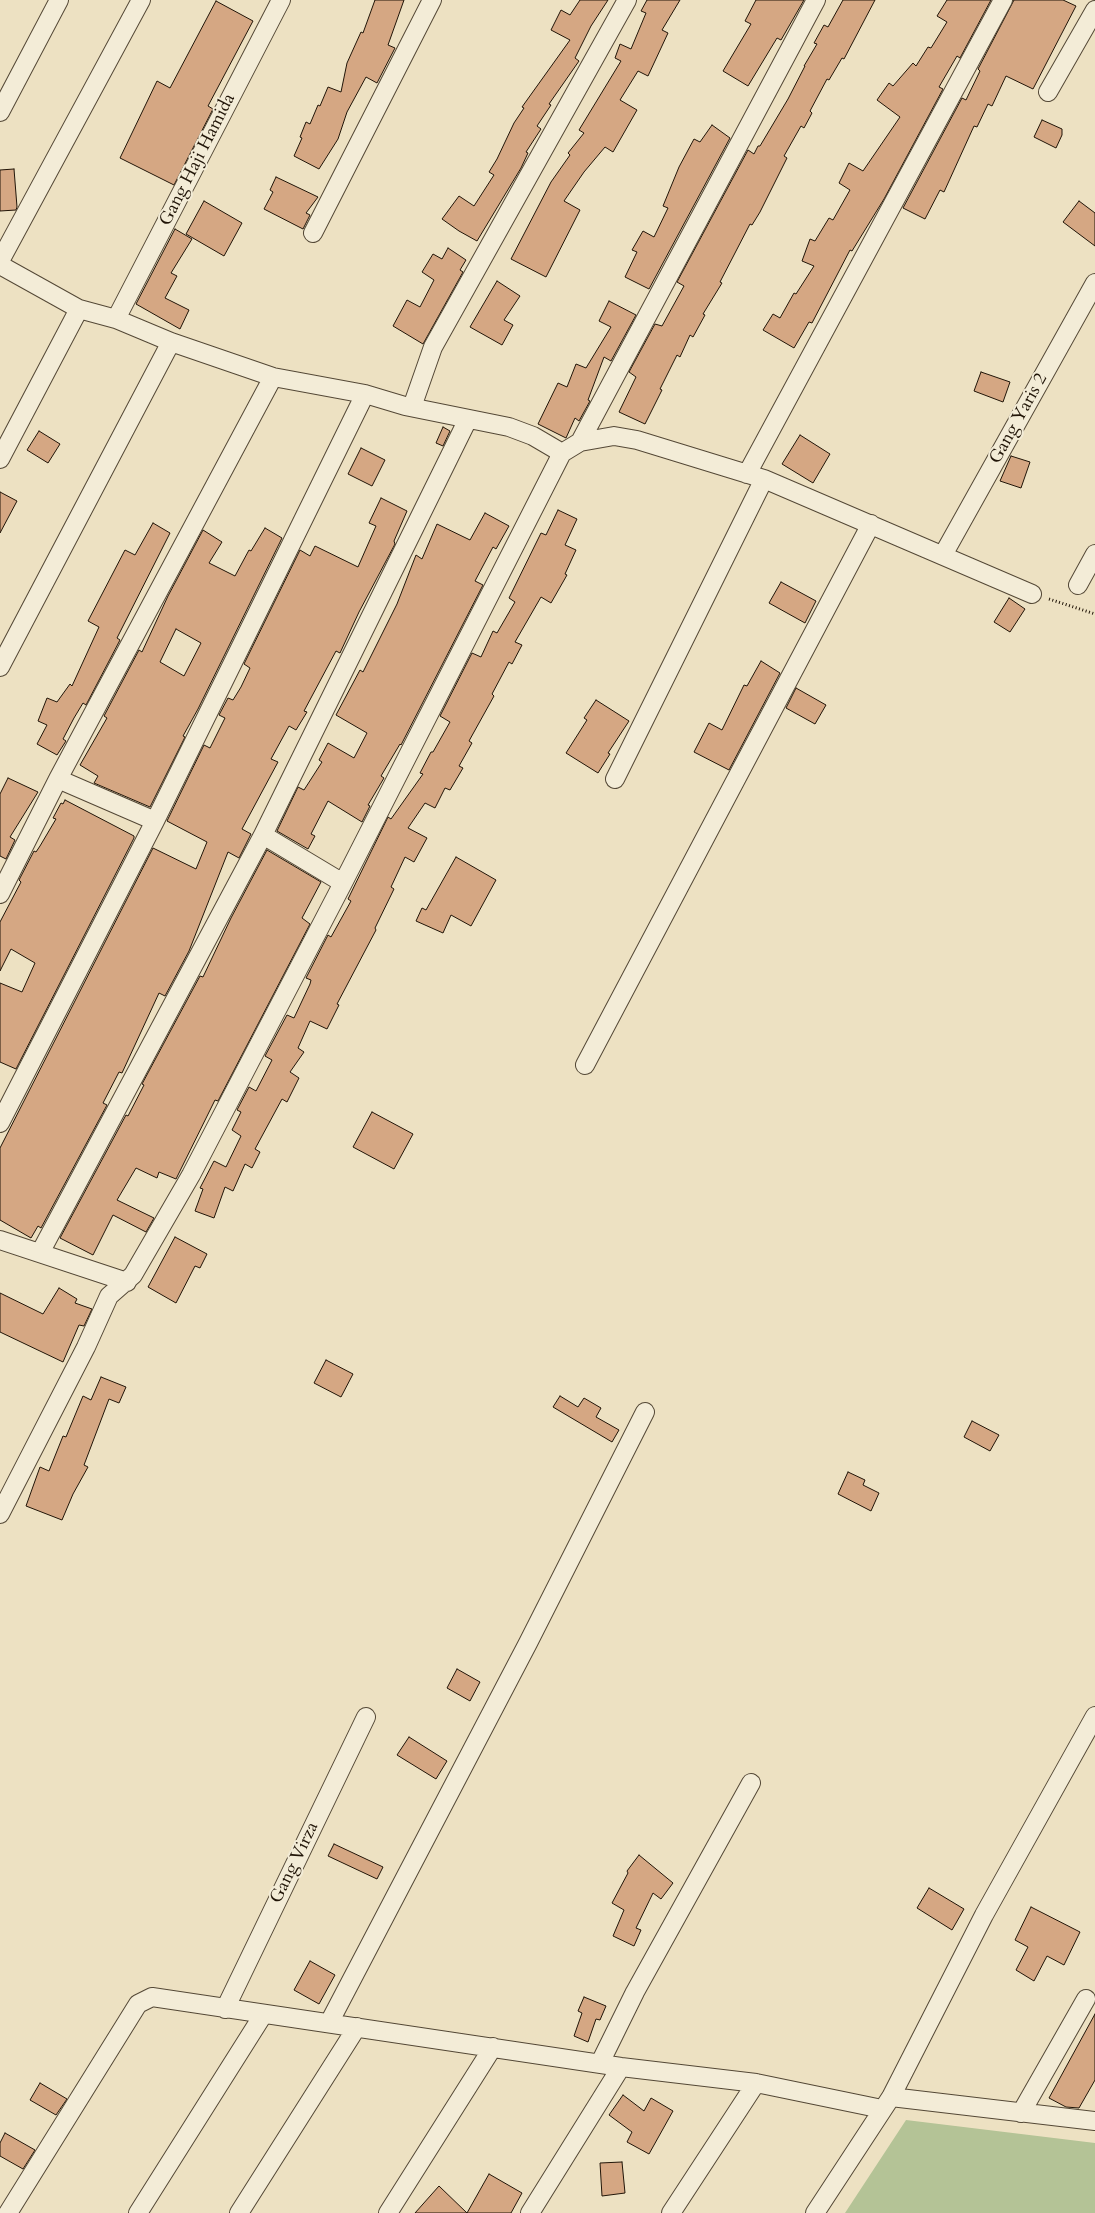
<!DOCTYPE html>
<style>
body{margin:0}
canvas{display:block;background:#ede1c2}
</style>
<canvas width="1095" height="2213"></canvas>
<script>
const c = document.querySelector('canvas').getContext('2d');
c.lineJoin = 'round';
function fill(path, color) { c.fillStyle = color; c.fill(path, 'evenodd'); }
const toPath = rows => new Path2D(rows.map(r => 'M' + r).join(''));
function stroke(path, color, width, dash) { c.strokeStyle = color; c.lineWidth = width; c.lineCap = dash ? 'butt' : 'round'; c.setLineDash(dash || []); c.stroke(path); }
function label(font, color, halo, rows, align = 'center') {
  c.font = font + ' Cardo,serif'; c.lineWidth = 4; c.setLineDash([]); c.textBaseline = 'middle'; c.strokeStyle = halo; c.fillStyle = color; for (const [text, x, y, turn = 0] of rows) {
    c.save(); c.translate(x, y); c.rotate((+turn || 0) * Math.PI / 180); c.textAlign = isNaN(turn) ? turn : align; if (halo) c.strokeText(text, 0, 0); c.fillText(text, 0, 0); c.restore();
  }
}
fill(toPath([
 [906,2120,1095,2143,1095,2213,845,2213]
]), '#b4c396');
const building = toPath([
 [375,0,404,0,388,45,395,48,377,83,366,77,347,112,338,139,319,169,294,156,302,138,300,137,306,122,310,124,318,105,320,106,328,87,341,92,347,63,361,32,363,33,375,0],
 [580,0,608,0,591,26,575,58,579,61,549,104,551,105,537,126,541,129,526,152,528,153,521,168,477,241,459,231,442,219,459,196,474,206,494,175,489,172,497,159,514,123,524,108,522,107,570,40,551,30,561,10,570,15,580,0],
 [647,0,680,0,662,30,668,33,648,76,638,71,620,100,637,110,613,152,605,147,584,172,564,201,580,210,546,277,511,259,551,182,570,155,568,153,584,133,579,130,621,61,615,58,620,44,631,49,646,13,641,11,647,0],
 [756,0,804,0,781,40,777,38,748,86,723,71,751,24,745,21,756,0],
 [843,0,875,0,844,59,842,58,829,80,827,79,810,111,812,113,804,128,801,126,784,156,787,158,760,212,752,225,750,224,720,282,722,283,703,314,705,315,693,337,690,335,680,357,677,355,660,389,662,390,645,424,619,412,636,377,629,372,655,324,662,326,684,286,677,282,748,150,754,154,758,146,760,146,788,99,805,66,804,66,817,44,814,43,824,25,828,27,843,0],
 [947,0,991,0,960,58,957,56,939,87,943,89,884,199,852,251,850,250,812,323,809,322,794,348,763,330,773,314,780,318,794,293,796,294,814,266,802,261,810,239,815,241,829,218,833,220,850,190,839,183,849,163,863,171,900,117,877,100,889,83,893,86,913,63,916,66,928,47,931,48,947,22,937,16,947,0],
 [1014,0,1063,0,1076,6,1033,89,1006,76,992,106,988,104,977,127,974,126,944,192,940,190,925,219,903,208,962,98,966,100,980,71,978,69,1014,0],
 [216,1,253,21,208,106,213,109,174,185,120,158,157,81,170,88,216,1],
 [1042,120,1062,129,1062,135,1056,148,1034,137,1042,120],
 [712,125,730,138,649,289,625,277,637,252,632,250,643,231,654,237,668,208,663,206,679,167,694,139,700,142,712,125],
 [14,169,17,207,16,210,0,211,0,170,14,169],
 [276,177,318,197,306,213,310,215,303,229,264,209,273,192,270,190,276,177],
 [204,201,242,223,224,256,186,234,204,201],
 [1079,201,1095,213,1095,246,1063,222,1079,201],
 [175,229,192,239,171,273,177,276,165,298,189,310,180,329,136,304,175,229],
 [448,248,466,260,460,270,463,272,423,344,393,326,407,300,420,307,434,280,422,272,433,254,442,259,448,248],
 [497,281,520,296,504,320,513,325,502,345,470,327,497,281],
 [609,301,636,315,611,361,604,357,588,400,590,401,579,421,575,418,566,438,538,424,558,383,567,387,576,364,586,368,611,327,599,321,609,301],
 [981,372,1010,382,1003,402,974,391,981,372],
 [443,427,450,431,443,446,436,443,443,427],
 [39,431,60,444,48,463,27,450,39,431],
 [800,435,830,454,813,483,782,464,800,435],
 [361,448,385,460,372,486,348,474,361,448],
 [1011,456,1030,462,1021,488,1000,481,1011,456],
 [0,492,17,501,0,533,0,492],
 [381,498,407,511,394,541,395,544,359,612,340,653,336,651,304,711,307,712,296,730,289,726,271,759,278,762,242,829,251,834,239,858,228,852,189,951,165,996,159,993,122,1073,119,1072,103,1103,107,1105,41,1228,38,1226,31,1238,0,1220,0,1148,153,848,196,869,207,842,167,821,204,745,210,748,225,718,219,715,228,698,233,700,241,687,250,668,244,664,300,550,310,556,315,546,358,567,376,526,369,523,381,498],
 [558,510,577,519,565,545,576,550,565,574,567,575,551,603,541,597,515,642,522,645,512,664,509,662,492,694,494,696,469,741,472,743,459,766,463,768,450,790,445,788,435,808,425,803,408,828,427,838,414,862,405,857,391,887,394,889,375,928,376,930,337,1004,339,1005,327,1029,310,1021,298,1048,304,1052,290,1072,299,1078,287,1102,282,1099,255,1149,260,1152,252,1168,245,1164,233,1191,225,1187,214,1218,195,1211,203,1189,200,1188,214,1161,226,1167,241,1136,232,1130,241,1112,237,1110,249,1087,256,1091,272,1060,265,1056,287,1015,294,1018,310,984,311,980,306,978,328,935,331,937,351,901,348,899,388,817,391,819,423,774,420,773,431,752,433,752,450,722,440,716,472,653,481,657,493,631,497,633,515,602,509,598,541,533,546,535,558,510],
 [485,513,509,526,496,549,493,547,475,581,483,585,401,745,400,744,381,776,384,778,368,805,370,806,362,822,328,801,311,834,315,836,308,849,277,831,298,787,304,790,322,762,319,760,328,743,354,758,367,733,336,715,360,670,363,672,397,604,416,555,422,559,437,524,470,540,485,513],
 [153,523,170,533,117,638,120,640,86,705,83,703,74,718,63,739,66,741,57,755,37,744,47,725,38,721,47,698,57,702,70,684,72,686,99,627,88,621,125,550,135,555,153,523],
 [265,528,282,538,198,709,183,736,185,737,150,807,94,783,98,776,80,765,107,718,104,716,139,650,142,652,168,596,203,530,222,542,209,563,235,576,249,550,251,551,265,528],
 [176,629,201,643,184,676,160,662,176,629],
 [781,582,816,601,805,623,769,603,781,582],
 [1009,598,1025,609,1010,632,994,622,1009,598],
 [761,661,780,673,729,770,694,752,709,723,722,730,744,685,747,686,761,661],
 [796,688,826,705,815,724,786,708,796,688],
 [596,700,629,721,608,753,610,754,598,773,566,753,587,720,584,718,596,700],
 [8,778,38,792,10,837,15,840,6,859,0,856,0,794,8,778],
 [65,800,134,836,134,838,16,1069,0,1062,0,983,22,992,35,963,11,949,0,971,0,922,21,882,19,880,34,851,36,852,40,846,56,819,53,818,61,803,63,804,65,800],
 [267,850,321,882,302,918,310,924,218,1101,215,1100,176,1179,159,1172,157,1178,136,1168,117,1200,154,1218,146,1232,113,1215,93,1255,60,1238,126,1115,128,1116,144,1085,142,1084,200,976,203,977,231,918,267,850],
 [456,857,496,880,471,926,451,915,443,933,416,921,422,908,426,910,456,857],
 [372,1112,413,1134,394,1169,353,1147,372,1112],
 [175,1237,207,1254,200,1268,195,1266,176,1303,148,1287,175,1237],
 [59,1288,77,1299,75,1303,92,1309,84,1326,79,1325,63,1362,0,1332,0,1293,43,1314,59,1288],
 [326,1360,353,1374,341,1397,314,1383,326,1360],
 [101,1377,126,1387,119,1403,109,1399,84,1465,88,1467,73,1494,62,1520,26,1506,40,1467,49,1471,63,1436,66,1437,83,1396,91,1400,101,1377],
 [560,1396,578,1407,584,1398,601,1408,596,1417,619,1430,612,1442,553,1407,560,1396],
 [972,1421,999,1435,990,1451,964,1437,972,1421],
 [848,1472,865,1480,863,1485,879,1493,871,1511,838,1494,848,1472],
 [457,1669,480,1682,470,1701,447,1688,457,1669],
 [409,1737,447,1761,436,1779,397,1755,409,1737],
 [334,1844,383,1867,377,1879,328,1856,334,1844],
 [639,1855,673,1883,661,1899,653,1893,636,1928,641,1930,634,1946,613,1936,624,1910,612,1903,628,1873,627,1871,639,1855],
 [929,1888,964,1909,952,1930,917,1908,929,1888],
 [1031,1907,1080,1932,1064,1965,1047,1956,1034,1981,1016,1970,1028,1947,1015,1940,1031,1907],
 [310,1961,335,1975,319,2004,294,1990,310,1961],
 [584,1997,606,2006,600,2020,596,2019,588,2042,574,2036,582,2013,578,2011,584,1997],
 [1095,2014,1095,2080,1079,2108,1066,2107,1049,2098,1095,2014],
 [40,2083,67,2099,56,2115,30,2100,40,2083],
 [623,2095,644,2111,651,2098,673,2111,649,2154,627,2142,632,2132,609,2115,623,2095],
 [5,2133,35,2150,23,2169,0,2156,0,2143,5,2133],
 [622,2162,625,2193,602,2196,600,2163,622,2162],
 [489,2174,522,2193,511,2213,415,2213,439,2186,467,2213,489,2174]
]);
fill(building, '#d5a783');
stroke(building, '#211508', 1);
const street = toPath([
 [1048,92,1095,10],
 [0,112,59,0],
 [313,233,432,0],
 [0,261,141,0],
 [0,265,79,309,116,319,171,342,273,377,365,394,405,406,509,427,533,436,562,453,580,442,816,0],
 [116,319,281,0],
 [412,407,433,347,627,0],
 [580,442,614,436,637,440,764,479,1032,594],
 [0,459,79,309],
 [747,474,1003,0],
 [943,555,1095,283],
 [1078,585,1095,554],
 [0,667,171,342],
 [58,779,155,821],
 [615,779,764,479],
 [263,835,343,883],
 [0,894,58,779,273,377],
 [585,1065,871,524],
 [0,1123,155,821,365,394],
 [0,1240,127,1282],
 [40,1253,263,835,468,419],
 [0,1514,86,1347,109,1296,133,1275,191,1175,343,883,562,453],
 [225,2009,366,1717],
 [329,2023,528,1643,645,1412],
 [600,2063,635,1992,751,1783],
 [891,2097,1095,2121],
 [1021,2113,1086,1999],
 [8,2213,138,2004,152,1997,621,2067,756,2083,882,2109],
 [138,2213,263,2015],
 [239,2213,357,2027],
 [388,2213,493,2047],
 [530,2213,621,2067],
 [671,2213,756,2083],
 [815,2213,891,2097,984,1915,1095,1716]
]);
stroke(street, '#544836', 20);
stroke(toPath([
 [1049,599,1095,614]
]), '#211508', 3, [1, 2.5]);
stroke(street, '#f3ecd7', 18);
label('18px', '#211508', '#f3ecd7', [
 ["Gang Haji Hamida",198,160,-63],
 ["Gang Yaris 2",1019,419,-61],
 ["Gang Virza",295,1863,-64]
]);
</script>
